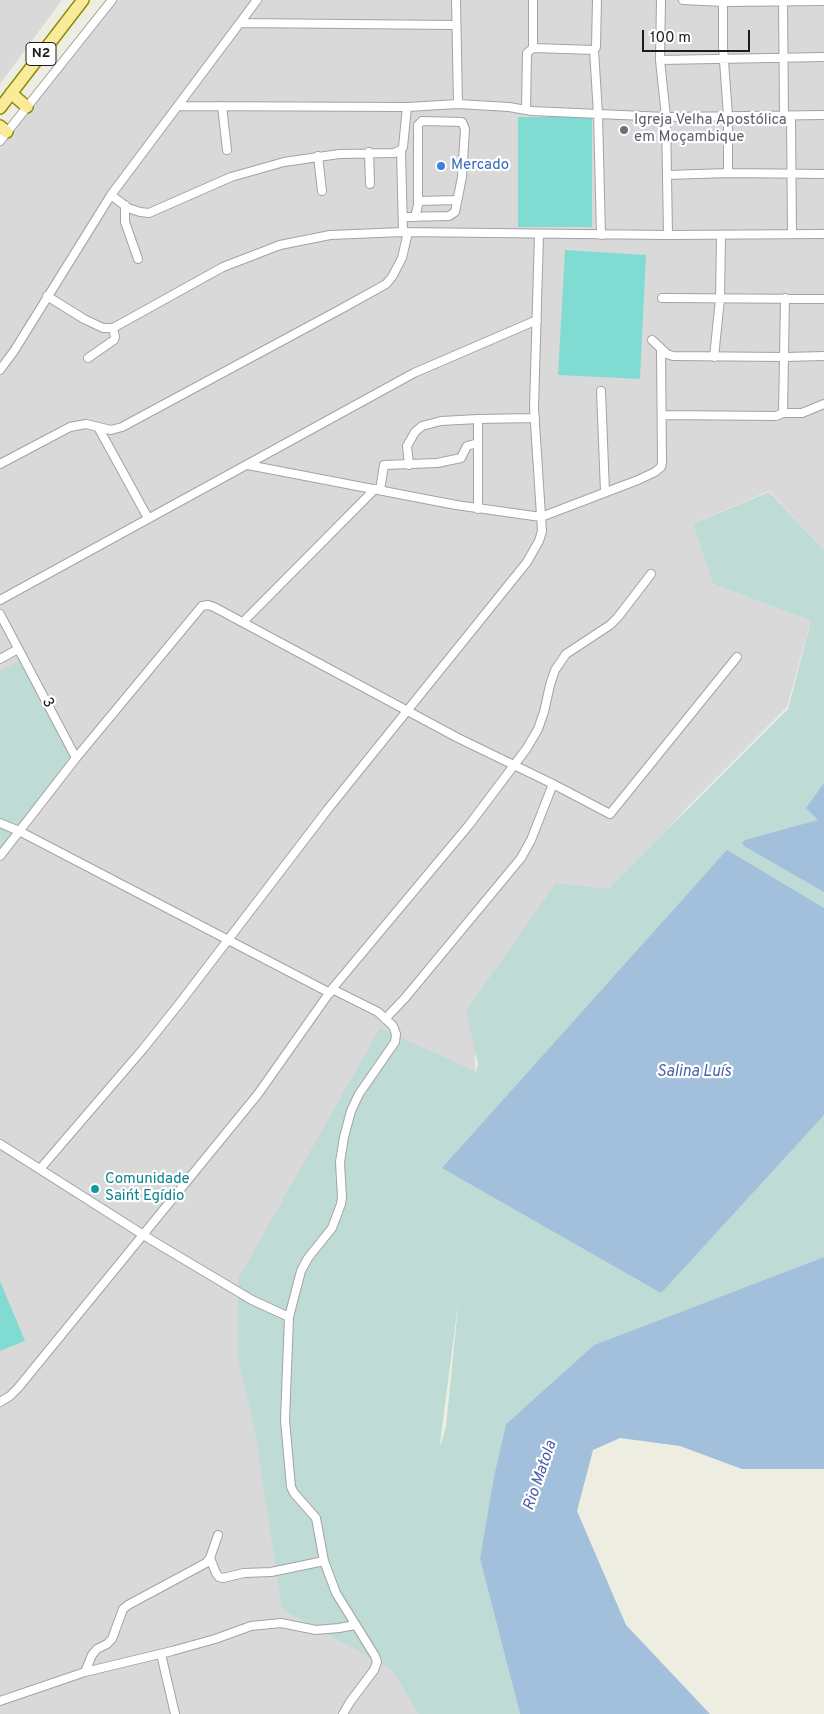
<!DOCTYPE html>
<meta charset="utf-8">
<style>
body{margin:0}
#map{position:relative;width:824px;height:1714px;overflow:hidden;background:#edede2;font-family:Overpass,sans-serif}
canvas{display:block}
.scale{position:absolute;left:642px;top:30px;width:108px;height:22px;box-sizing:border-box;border:2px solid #1c1c1c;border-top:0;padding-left:6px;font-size:15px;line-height:18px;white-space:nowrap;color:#1c1c1c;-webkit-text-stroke:4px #fff;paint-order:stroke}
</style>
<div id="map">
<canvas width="824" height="1714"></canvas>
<div class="scale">100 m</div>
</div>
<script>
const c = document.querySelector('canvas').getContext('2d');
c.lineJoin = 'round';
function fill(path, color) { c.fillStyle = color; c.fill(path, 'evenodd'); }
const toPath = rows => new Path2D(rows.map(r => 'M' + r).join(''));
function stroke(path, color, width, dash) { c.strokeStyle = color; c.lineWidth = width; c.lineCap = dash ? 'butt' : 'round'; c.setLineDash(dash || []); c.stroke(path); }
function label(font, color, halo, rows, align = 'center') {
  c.font = font + ' Overpass,sans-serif'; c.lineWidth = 4.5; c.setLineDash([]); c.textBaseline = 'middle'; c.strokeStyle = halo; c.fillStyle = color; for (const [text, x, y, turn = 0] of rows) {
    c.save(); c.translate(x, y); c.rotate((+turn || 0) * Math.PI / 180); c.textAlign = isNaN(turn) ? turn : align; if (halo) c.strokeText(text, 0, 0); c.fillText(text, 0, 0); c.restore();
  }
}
fill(toPath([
 [0,0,62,0,0,84],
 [114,0,824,0,824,550,769,491,693,524,713,584,811,621,787,707,684,811,612,891,485,1015,475,1057,476,1094,446,1152,417,1461,508,1714,0,1714,0,146]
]), '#dad9d9');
fill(toPath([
 [769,492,824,550,824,1257,594,1345,506,1424,480,1559,520,1714,419,1714,391,1669,282,1609,256,1437,238,1357,238,1279,380,1028,479,1073,476,1072,478,1064,466,1011,556,883,608,889,788,709,811,621,713,584,693,524],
 [459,1297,446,1427,441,1444,440,1443],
 [19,661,71,755,69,761,0,849,0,671]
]), '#bfdbd6');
fill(toPath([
 [518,117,592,117,592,227,518,227],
 [565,250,646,255,640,379,558,375],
 [0,1281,25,1341,0,1351]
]), '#80dcd2');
fill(toPath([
 [824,783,824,892,744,846,742,843,745,840,818,820,806,808],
 [727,850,824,908,824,1115,661,1293,442,1168],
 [824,1257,824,1469,742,1469,680,1446,620,1438,593,1450,577,1511,626,1625,710,1714,520,1714,480,1559,494,1477,506,1424,594,1345]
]), '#a2bfdb');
const minor = toPath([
 [456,0,458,104],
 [661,0,660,60,666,117,668,235],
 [683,0,723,2,824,1],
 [723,0,723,47,728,116,728,173],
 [783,1,784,116],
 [240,23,456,25],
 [533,48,533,0],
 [594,50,598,114,601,235],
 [660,60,824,57],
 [179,106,407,107,458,104,509,107,532,111,666,117,824,115],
 [222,106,227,150],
 [526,110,527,53,533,48,594,50,596,47,597,0],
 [791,116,792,234],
 [0,141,112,0],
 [401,150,403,232],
 [369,152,370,184],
 [318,156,322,191],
 [667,175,728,173,824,174],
 [111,195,128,208,140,212,149,213,231,177,284,162,339,154,394,153,401,150,403,147,407,107],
 [418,201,457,200],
 [125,205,125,222,138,259],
 [403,217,449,216,455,212,462,177,465,129,462,122,422,121,418,125,418,205,415,217],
 [47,296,84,319,103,328,113,328,223,267,280,245,330,235,403,232,668,235,824,234],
 [662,298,824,299],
 [652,340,667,354,673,356,785,357,824,356],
 [714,357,720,299,721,235],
 [88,358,114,340,115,337,113,328],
 [0,370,14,351,111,195,257,0],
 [601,391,605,492],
 [783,413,785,298],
 [662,415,776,416,783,413,802,413,824,404],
 [478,419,535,418],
 [98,427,148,518],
 [0,464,70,427,86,424,111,430,122,427,341,309,386,284,392,277,402,258,408,232],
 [248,465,456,505,541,517,638,480,655,472,661,467,662,462,661,350],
 [409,465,407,446,415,432,422,426,441,421,478,419,478,443],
 [380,490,384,465,437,463,461,458,467,446,478,443,478,509],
 [0,600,414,373,537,320],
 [0,614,76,758],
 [243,622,375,489],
 [0,659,18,649],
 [0,823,19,831,330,993],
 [0,856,76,758,202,606,208,605,214,607,458,738,553,784,610,814,737,657],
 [332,989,378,1012,393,1026,396,1034,395,1042,359,1094,351,1111,344,1137,340,1162,342,1198,341,1204,332,1228,308,1258,301,1271,289,1317,285,1420,291,1487,294,1493,316,1518,324,1561,336,1593,375,1656,377,1662,374,1670,350,1702,343,1714],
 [385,1019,405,998,521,858,531,840,553,784],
 [0,1144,153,1241,252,1300,289,1317],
 [40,1169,143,1049,179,1004,328,809,527,562,539,541,542,531,534,408,539,234],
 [0,1402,10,1396,18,1388,258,1094,332,989,469,825,527,748,538,729,544,712,550,685,555,670,566,654,610,625,618,617,651,574],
 [210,1558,216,1573,219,1577,223,1578,244,1573,271,1572,324,1561],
 [161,1654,175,1714],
 [85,1672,92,1655,97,1649,107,1644,112,1639,123,1609,128,1605,206,1563,210,1558,218,1535],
 [0,1701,85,1672,172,1651,215,1639,251,1626,281,1623,316,1630,339,1628,355,1625]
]);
const primary = toPath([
 [11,93,27,107],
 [0,108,83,0],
 [0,126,7,132]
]);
stroke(minor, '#a3a3a3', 10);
stroke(primary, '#928a02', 14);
stroke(minor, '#fff', 8);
stroke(primary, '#faeb9a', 11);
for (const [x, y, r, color] of [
 [624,130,5,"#6b7280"],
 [441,166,5,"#3f7fe0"],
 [95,1189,5,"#0f9aa8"]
]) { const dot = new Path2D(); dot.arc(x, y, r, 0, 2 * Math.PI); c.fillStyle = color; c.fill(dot); stroke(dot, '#fff', 2); }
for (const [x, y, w] of [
 [41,54,30]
]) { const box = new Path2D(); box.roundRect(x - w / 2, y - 11.5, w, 23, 4); c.fillStyle = '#fff'; c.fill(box); stroke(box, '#1c1c1c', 1); }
label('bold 14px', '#1c1c1c', null, [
 ["N2",41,54]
]);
label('15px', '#5b616d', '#fff', [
 ["Igreja Velha Apostólica",634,121],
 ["em Moçambique",634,138]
], 'left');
label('15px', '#366cbe', '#fff', [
 ["Mercado",451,166]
], 'left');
label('15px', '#1c1c1c', '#fff', [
 ["3",47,703,62]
]);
label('15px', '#0d838f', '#fff', [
 ["Comunidade",105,1180],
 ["Sain´t Egídio",105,1197]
], 'left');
label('italic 16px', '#4a60aa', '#fff', [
 ["Salina Luís",694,1073],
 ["Rio Matola",541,1476,-71]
]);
</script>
